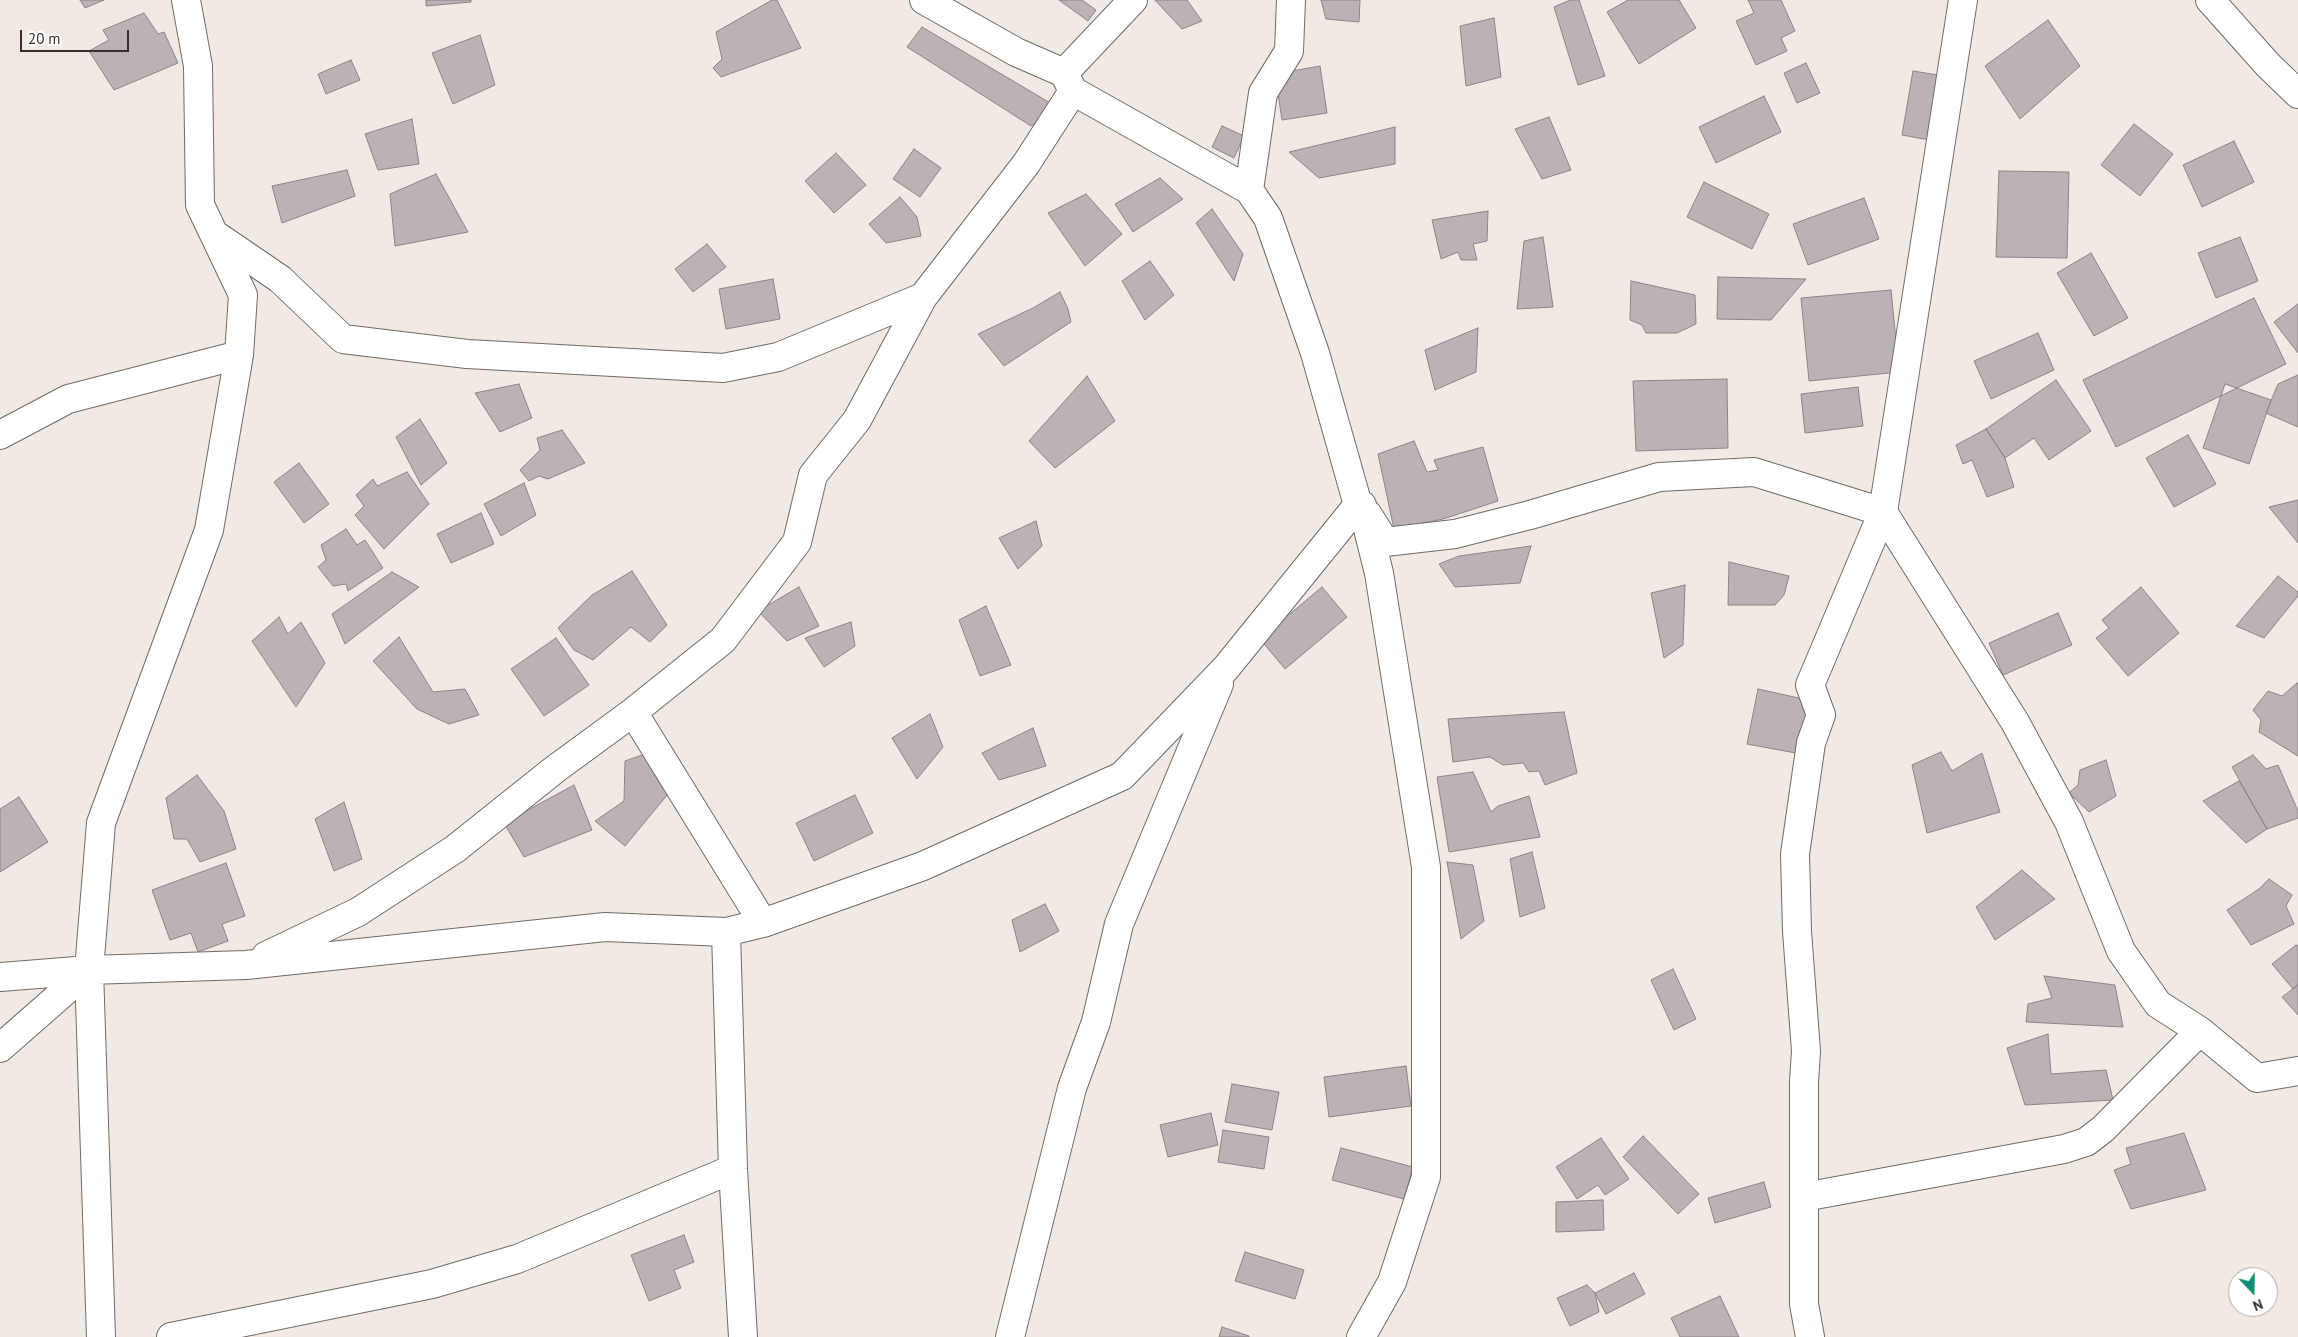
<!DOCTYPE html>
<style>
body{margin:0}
#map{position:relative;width:2298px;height:1337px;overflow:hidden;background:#f1e9e3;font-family:"PT Sans",sans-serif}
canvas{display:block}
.north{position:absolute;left:2228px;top:1267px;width:50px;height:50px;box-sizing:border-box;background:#fff;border:1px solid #adacab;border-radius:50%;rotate:159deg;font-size:14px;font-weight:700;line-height:20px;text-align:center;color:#33302e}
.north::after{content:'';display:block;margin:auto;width:18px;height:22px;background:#128e72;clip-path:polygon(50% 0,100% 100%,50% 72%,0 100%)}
.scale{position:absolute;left:20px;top:30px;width:109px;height:22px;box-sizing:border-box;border:2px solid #33302e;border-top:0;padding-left:6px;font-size:15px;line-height:18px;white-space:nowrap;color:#33302e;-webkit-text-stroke:4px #fff;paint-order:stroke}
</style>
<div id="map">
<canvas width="2298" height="1337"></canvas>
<div class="north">N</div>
<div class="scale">20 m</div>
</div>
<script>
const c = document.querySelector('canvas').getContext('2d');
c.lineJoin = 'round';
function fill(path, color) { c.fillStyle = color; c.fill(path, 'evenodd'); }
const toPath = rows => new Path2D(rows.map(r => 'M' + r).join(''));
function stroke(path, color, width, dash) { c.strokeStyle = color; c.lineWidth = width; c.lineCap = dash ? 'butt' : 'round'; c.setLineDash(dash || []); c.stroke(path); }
const building = toPath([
 [80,0,104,0,85,8,80,0],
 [426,0,471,0,471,2,426,6,426,0],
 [772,0,777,0,801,48,721,77,713,68,722,59,716,32,772,0],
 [1059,0,1082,0,1096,10,1088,21,1059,0],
 [1155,0,1187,0,1202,21,1182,29,1155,0],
 [1321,0,1360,0,1359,22,1326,19,1321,0],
 [1570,0,1579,0,1605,76,1578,85,1554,7,1570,0],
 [1628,0,1679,0,1696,28,1639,64,1607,12,1628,0],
 [1748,0,1781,0,1795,31,1781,38,1787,51,1756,65,1736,21,1754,13,1748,0],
 [144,13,158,34,164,32,178,63,114,90,89,51,109,40,103,30,144,13],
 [1494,18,1501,77,1466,86,1460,26,1494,18],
 [2048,20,2080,66,2020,119,1985,66,2048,20],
 [922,27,1057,107,1031,126,907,47,922,27],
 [480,35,495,85,453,104,432,53,480,35],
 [351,60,360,80,326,94,318,74,351,60],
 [1806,63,1820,93,1797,103,1784,73,1806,63],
 [1320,66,1327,113,1282,120,1275,74,1320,66],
 [1913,71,1950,77,1940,142,1902,135,1913,71],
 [1764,96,1781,132,1716,163,1699,127,1764,96],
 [1549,117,1571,170,1542,179,1515,129,1549,117],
 [412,119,419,164,378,170,365,134,412,119],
 [2134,124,2173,154,2140,196,2101,165,2134,124],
 [1222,126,1244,136,1234,158,1212,147,1222,126],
 [1395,127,1395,164,1319,178,1289,152,1395,127],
 [2234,141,2254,182,2202,207,2183,165,2234,141],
 [914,149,941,168,920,197,893,179,914,149],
 [836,153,866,185,834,213,805,181,836,153],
 [347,170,355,196,282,223,272,186,347,170],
 [1999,171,2069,172,2067,258,1996,257,1999,171],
 [436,174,468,232,395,246,390,194,436,174],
 [1160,178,1183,199,1133,232,1115,204,1160,178],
 [1704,182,1769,214,1752,249,1687,217,1704,182],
 [1086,194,1122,234,1085,266,1048,213,1086,194],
 [900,197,917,217,921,236,886,243,869,224,900,197],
 [1864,198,1879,239,1808,265,1793,224,1864,198],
 [1212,209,1243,254,1234,281,1196,223,1212,209],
 [1488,211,1487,241,1473,244,1477,260,1461,260,1458,252,1441,259,1432,220,1488,211],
 [1543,237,1553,307,1517,309,1524,241,1543,237],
 [2240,237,2258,281,2216,298,2198,253,2240,237],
 [707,244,726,267,693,292,675,269,707,244],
 [2091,253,2128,318,2094,336,2057,273,2091,253],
 [1150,261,1174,295,1145,320,1122,281,1150,261],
 [1718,277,1806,279,1771,320,1717,319,1718,277],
 [773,279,780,319,726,329,719,289,773,279],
 [1631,281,1695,295,1696,324,1677,333,1646,333,1642,325,1630,320,1631,281],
 [1891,290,1899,372,1809,381,1801,298,1891,290],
 [1060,292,1068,309,1071,322,1004,366,978,334,1033,308,1060,292],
 [2254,298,2286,364,2116,447,2083,380,2254,298],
 [2298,304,2298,353,2274,322,2298,304],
 [1478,328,1476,372,1435,390,1425,350,1478,328],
 [2038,333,2054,370,1991,399,1974,361,2038,333],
 [2298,375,2298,427,2266,413,2278,384,2298,375],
 [1087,376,1115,421,1055,468,1029,441,1087,376],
 [1727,379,1728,448,1636,451,1633,381,1727,379],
 [2056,380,2091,431,2049,460,2034,438,2005,458,1986,429,2056,380],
 [519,384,532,418,500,432,475,393,519,384],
 [2225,384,2271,400,2249,464,2203,448,2225,384],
 [1858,387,1863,426,1805,433,1801,394,1858,387],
 [420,419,447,463,421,485,396,437,420,419],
 [1986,429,2005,458,2014,487,1987,497,1972,460,1963,464,1956,445,1986,429],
 [562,430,585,463,548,479,539,476,529,481,520,470,540,450,537,438,562,430],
 [2188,435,2216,484,2174,507,2146,458,2188,435],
 [1414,441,1427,472,1438,470,1434,460,1483,447,1498,501,1443,519,1394,529,1378,454,1414,441],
 [299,463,329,504,304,523,274,482,299,463],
 [407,472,429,504,384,549,355,515,364,506,356,495,373,479,377,486,407,472],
 [524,483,536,515,501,536,484,504,524,483],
 [2298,500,2298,543,2269,507,2298,500],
 [481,513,494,544,451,563,437,534,481,513],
 [1036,521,1042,546,1018,569,999,538,1036,521],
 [346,529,357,545,365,540,383,568,348,591,346,584,333,586,318,567,326,560,321,545,346,529],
 [1531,546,1520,583,1455,587,1439,564,1459,556,1531,546],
 [1729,562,1789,576,1784,595,1775,605,1728,605,1729,562],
 [632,571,667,625,650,642,631,627,593,660,574,650,558,628,592,595,632,571],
 [392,572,419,587,345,644,332,614,392,572],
 [2278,576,2298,592,2298,596,2264,638,2236,626,2278,576],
 [1685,585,1683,645,1664,658,1651,593,1685,585],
 [799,587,819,626,787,641,758,611,799,587],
 [1322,587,1347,617,1285,669,1260,639,1322,587],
 [2141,587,2179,633,2128,676,2096,638,2109,628,2102,620,2141,587],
 [986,606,1011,665,980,676,959,620,986,606],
 [2058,613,2072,645,2003,675,1989,643,2058,613],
 [279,617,288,634,301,622,325,663,296,707,252,641,279,617],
 [851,622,855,646,824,667,805,638,851,622],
 [399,637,433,692,465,689,479,715,449,724,417,709,373,661,399,637],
 [556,638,589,685,544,716,511,669,556,638],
 [2297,683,2298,684,2298,756,2259,732,2261,720,2253,710,2268,691,2282,696,2297,683],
 [1758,689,1812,701,1801,754,1747,744,1758,689],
 [1564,712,1577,773,1545,785,1539,771,1529,772,1523,763,1503,765,1490,757,1453,762,1448,719,1564,712],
 [930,714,943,747,917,779,892,738,930,714],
 [1033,728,1046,766,999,780,982,753,1033,728],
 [1941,752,1952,771,1982,753,2000,812,1927,833,1912,765,1941,752],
 [645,754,668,794,625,846,595,821,624,801,625,761,645,754],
 [2253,755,2266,769,2278,765,2298,811,2298,818,2267,829,2232,767,2253,755],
 [2106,760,2116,796,2089,812,2069,793,2078,785,2080,770,2106,760],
 [1473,772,1491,812,1498,806,1529,796,1540,837,1449,852,1437,777,1473,772],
 [197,775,224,811,236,849,200,862,187,839,174,839,166,798,197,775],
 [2239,781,2267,829,2246,843,2203,801,2239,781],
 [574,785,592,830,524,857,504,823,574,785],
 [855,795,873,833,814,861,796,823,855,795],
 [19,797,48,842,0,872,0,809,19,797],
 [344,802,362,859,334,871,315,819,344,802],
 [1532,852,1545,908,1520,917,1510,859,1532,852],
 [1447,862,1473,865,1484,921,1461,939,1447,862],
 [226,863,245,916,222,924,228,941,198,952,191,933,170,940,152,890,226,863],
 [2022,870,2055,899,1995,940,1976,907,2022,870],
 [2269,879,2292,895,2286,906,2294,924,2251,945,2227,910,2259,889,2269,879],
 [1045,904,1059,931,1020,952,1012,920,1045,904],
 [2296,945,2298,946,2298,985,2293,989,2272,964,2296,945],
 [1673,969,1696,1019,1674,1030,1651,980,1673,969],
 [2044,976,2115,985,2123,1027,2026,1022,2028,1004,2052,998,2044,976],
 [2298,985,2298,1015,2282,997,2298,985],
 [2048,1034,2051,1074,2106,1070,2113,1100,2025,1105,2007,1048,2048,1034],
 [1406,1066,1411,1106,1329,1117,1324,1077,1406,1066],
 [1232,1084,1279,1092,1272,1130,1225,1122,1232,1084],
 [1211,1113,1218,1145,1168,1157,1160,1125,1211,1113],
 [1223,1130,1269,1137,1264,1169,1218,1162,1223,1130],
 [2184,1133,2206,1190,2131,1209,2114,1170,2131,1164,2126,1148,2184,1133],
 [1643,1136,1699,1194,1678,1214,1623,1157,1643,1136],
 [1601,1138,1629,1179,1605,1195,1598,1185,1577,1199,1556,1167,1601,1138],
 [1341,1148,1413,1167,1404,1199,1332,1180,1341,1148],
 [1764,1182,1771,1207,1715,1223,1708,1198,1764,1182],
 [1603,1200,1604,1230,1556,1232,1556,1202,1603,1200],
 [684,1235,694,1262,674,1270,681,1288,649,1301,631,1255,684,1235],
 [1245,1252,1304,1270,1295,1299,1235,1281,1245,1252],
 [1634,1273,1645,1294,1606,1314,1595,1293,1634,1273],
 [1587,1285,1595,1293,1599,1312,1570,1326,1557,1298,1587,1285],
 [1720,1296,1739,1337,1680,1337,1671,1318,1720,1296],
 [1222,1327,1249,1336,1249,1337,1219,1337,1222,1327]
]);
fill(building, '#bbb2b6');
stroke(building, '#8c8488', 1);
const minor = toPath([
 [924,0,1016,52,1064,73,1073,91,1249,190],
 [1291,0,1289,51,1263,93,1249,190,1268,218,1315,353,1358,505,1362,505,1379,573,1426,867,1426,1177,1392,1282,1361,1337],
 [2210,0,2268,65,2298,94],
 [1064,73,1133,0],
 [214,234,280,279,343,339,467,354,723,368,778,357,923,297],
 [0,435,68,399,239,355],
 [1368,515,1385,542,1455,534,1530,515,1659,477,1754,472,1883,512,2015,722,2069,822,2121,951,2158,1004,2200,1031,2257,1078,2298,1071],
 [633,712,763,923],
 [726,932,733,1169,743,1337],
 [266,956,358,912,455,849,554,770,633,712,723,640,797,542,813,475,857,420,923,297,1026,164,1073,91],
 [0,977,89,970,246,965,605,927,726,932,763,923,923,866,1122,776,1226,668,1358,505],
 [0,1048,89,970],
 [1804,1197,2064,1149,2086,1142,2103,1129,2200,1031],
 [101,1337,89,970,101,823,209,530,239,355,243,295,200,205,198,66,186,0],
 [171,1337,432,1284,517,1259,733,1169],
 [1010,1337,1072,1088,1096,1022,1119,924,1219,684],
 [1810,1337,1804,1304,1804,1082,1806,1051,1797,931,1795,854,1811,743,1821,715,1810,685,1883,512,1963,0]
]);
stroke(minor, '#716b66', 30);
stroke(minor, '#fff', 28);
</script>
